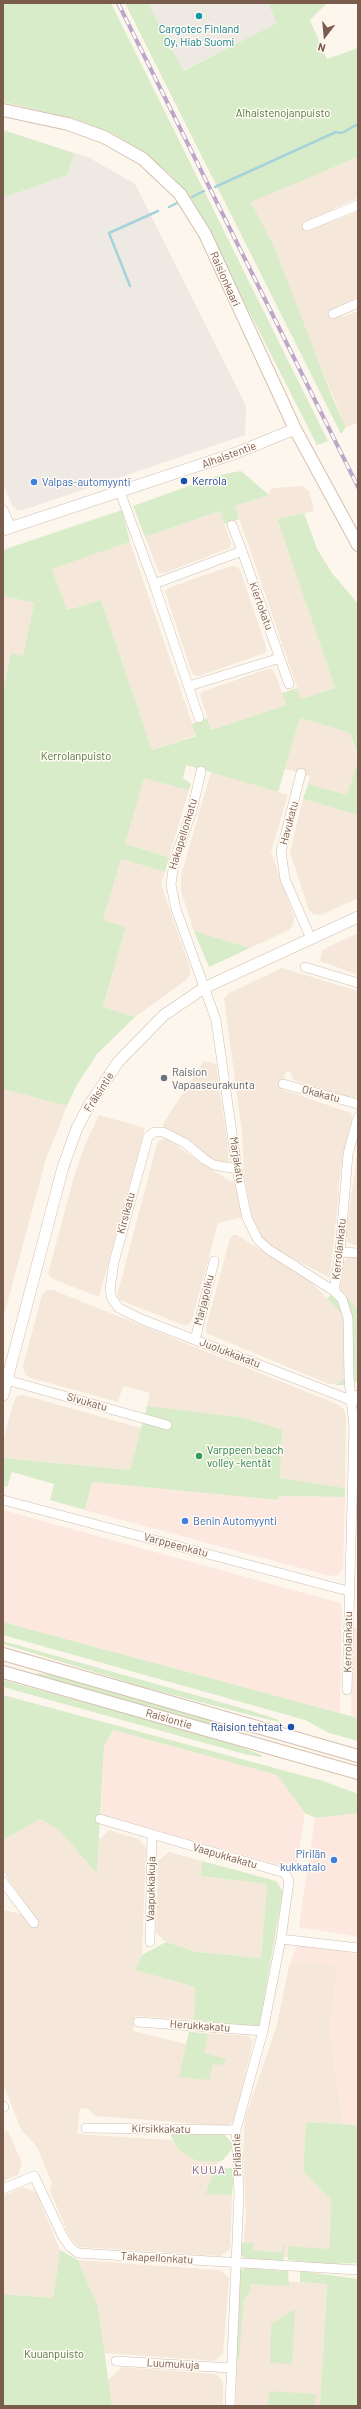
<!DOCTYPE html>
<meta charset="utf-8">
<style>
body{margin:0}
#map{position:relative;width:361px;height:2409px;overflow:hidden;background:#fdf6ec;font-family:Barlow,sans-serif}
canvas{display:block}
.frame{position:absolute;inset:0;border:4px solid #7a5c4d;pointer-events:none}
.north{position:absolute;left:305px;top:16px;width:40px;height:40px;-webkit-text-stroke:3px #fffaf3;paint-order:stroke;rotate:196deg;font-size:11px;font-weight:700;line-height:16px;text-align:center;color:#7a5c4d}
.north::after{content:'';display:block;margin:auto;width:14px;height:18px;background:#7a5c4d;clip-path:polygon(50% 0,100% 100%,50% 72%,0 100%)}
</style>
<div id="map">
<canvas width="361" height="2409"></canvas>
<div class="frame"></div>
<div class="north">N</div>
</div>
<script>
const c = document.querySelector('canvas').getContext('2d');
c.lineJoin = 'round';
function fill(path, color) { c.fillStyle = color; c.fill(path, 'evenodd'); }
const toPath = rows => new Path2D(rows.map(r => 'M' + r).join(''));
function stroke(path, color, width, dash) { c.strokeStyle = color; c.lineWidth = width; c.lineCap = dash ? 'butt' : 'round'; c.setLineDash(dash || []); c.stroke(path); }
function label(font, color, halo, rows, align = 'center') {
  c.font = font + ' Barlow,sans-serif'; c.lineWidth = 3; c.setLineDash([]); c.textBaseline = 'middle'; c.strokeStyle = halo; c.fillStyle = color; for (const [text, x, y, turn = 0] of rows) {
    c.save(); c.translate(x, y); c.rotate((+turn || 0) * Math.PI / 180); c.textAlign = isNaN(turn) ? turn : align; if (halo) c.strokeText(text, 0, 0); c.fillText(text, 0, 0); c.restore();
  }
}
fill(toPath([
 [358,157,358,198,333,209,337,220,358,211,358,297,337,306,342,317,358,311,358,423,346,427,251,201],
 [302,486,309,491,314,511,277,519,335,688,301,699,235,506,268,495,272,488],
 [220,511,231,543,230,548,164,573,159,572,145,537],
 [130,542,196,735,152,750,101,600,67,610,52,569],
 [231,566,236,566,240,570,266,646,266,651,262,654,199,676,194,675,191,671,165,591,168,588],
 [3,596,34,603,23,656,11,654,3,692],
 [267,669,272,669,275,673,286,705,211,730,200,694,204,691],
 [300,718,350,733,358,759,347,795,308,784,310,776,285,769],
 [211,772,288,795,271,852,294,917,293,925,289,930,250,948,194,931,181,891,181,875],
 [144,777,189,790,169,857,125,844],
 [303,799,358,815,358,898,321,915,313,914,308,908,290,852],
 [121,859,165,872,161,884,190,968,190,974,186,980,135,1017,103,1008,126,927,103,920],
 [358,933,358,975,320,961,322,950],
 [282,968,358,991,358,1094,355,1098,350,1098,294,1080,290,1072,286,1071,281,1089,351,1113,352,1118,342,1162,338,1191,339,1192,330,1278,275,1249,260,1235,255,1229,244,1176,242,1132,224,998,229,993],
 [204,1061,216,1064,227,1140,229,1165,211,1161,162,1125],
 [3,1089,67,1106,46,1159,3,1319],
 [99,1115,145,1128,99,1297,53,1279,48,1274,75,1173,86,1143],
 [167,1139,208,1168,236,1184,243,1217,218,1223,192,1320,188,1325,183,1325,120,1300,117,1296,157,1144,160,1140],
 [358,1146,358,1246,348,1243,346,1236],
 [233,1235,237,1235,310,1281,341,1312,345,1330,346,1378,341,1383,329,1384,206,1333,206,1328,230,1238],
 [348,1257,358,1257,358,1310,340,1289,343,1262],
 [47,1290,53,1290,337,1404,344,1409,346,1417,345,1488,280,1478,282,1429,240,1417,147,1406,150,1393,123,1386,118,1402,31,1378,25,1374,23,1366,42,1295],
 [23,1395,141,1428,130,1470,3,1458,3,1440,14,1401,17,1396],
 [40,1819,59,1830,97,1874,99,1840,109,1830,139,1839,146,1848,142,1955,135,1970,195,1987,194,2020,135,2016,133,2031,186,2044,189,2032,249,2036,253,2042,234,2121,228,2126,95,2116,88,2109,80,2108,77,2134,217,2143,222,2153,205,2193,232,2195,230,2249,221,2256,80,2247,70,2238,50,2191,52,2183,37,2147,21,2129,3,2084,3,1910,21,1914,29,1909,3,1871,3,1842,5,1839],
 [169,1852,202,1861,201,1876,267,1884,261,1958,197,1952,166,1942,156,1933,158,1861],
 [295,1962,338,1966,330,2029,343,2124,306,2122,303,2171,331,2200,328,2260,251,2255,243,2248,246,2218,243,2153,245,2118,277,2025,289,1966],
 [8,2131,22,2163,18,2175,3,2181,3,2132],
 [23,2187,36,2192,60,2250,53,2298,3,2294,3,2196],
 [78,2260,220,2270,229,2278,223,2353,215,2361,104,2353,98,2307],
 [251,2279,327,2284,320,2406,236,2406,237,2346,241,2287],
 [122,2367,216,2374,223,2382,223,2406,112,2406,108,2380]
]), '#f5e8da');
fill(toPath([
 [92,1482,278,1500,278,1496,345,1497,343,1568,338,1575,330,1576,85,1510],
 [3,1510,340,1603,342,1608,340,1713,3,1622],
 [358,1602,358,1718,351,1716,353,1628,357,1628],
 [113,1730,277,1775,305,1813,296,1870,101,1814,104,1746],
 [356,1812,358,1813,358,1937,299,1927,315,1818],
 [298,1943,358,1954,358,2125,343,2124,330,2029,338,1967,295,1962,289,1966]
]), '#fde8e0');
fill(toPath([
 [148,3,268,3,278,23,182,71],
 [74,153,88,157,135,184,246,406,245,435,23,510,17,510,13,506,3,485,3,198,67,175]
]), '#efe9e4');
fill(toPath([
 [3,3,111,3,328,441,317,445,194,203,172,176,142,151,110,132,75,119,3,102],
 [125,3,148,3,183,71,277,23,268,3,327,3,310,20,327,59,358,48,358,157,251,202,275,249,333,399,346,427,341,434],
 [3,130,74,153,67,175,3,198],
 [241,471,269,495,235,506,239,519,224,524,220,511,145,537,133,506,219,475],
 [122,510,130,542,52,569,67,610,101,600,152,750,196,736,192,724,207,718,211,730,286,705,282,693,297,688,301,699,335,688,277,519,304,513,317,549,332,573,358,604,358,756,350,733,300,718,278,792,186,765,183,778,191,784,189,790,144,778,125,844,169,857,165,872,121,859,103,920,126,927,103,1007,135,1017,97,1054,77,1085,67,1106,3,1089,3,692,11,653,23,656,34,603,3,596,3,550],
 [358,759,358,815,303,799,308,784,347,795],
 [194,931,250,948,209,967],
 [340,1289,358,1310,358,1381,349,1385,335,1385,346,1378,345,1330,341,1313,327,1298],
 [147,1406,240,1417,282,1429,280,1478,345,1488,345,1497,279,1496,278,1500,92,1482,85,1510,50,1500,54,1484,12,1472,7,1487,3,1486,3,1458,130,1470],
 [3,1622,358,1718,358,1741,329,1733,305,1720,3,1635],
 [3,1641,252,1711,279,1720,279,1722,250,1715,143,1687,3,1644],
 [37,1673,58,1676,249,1729,247,1733,224,1728,36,1676],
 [3,1680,225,1741,262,1755,261,1757,248,1755,3,1687],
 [3,1695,323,1781,358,1794,358,1813,315,1818,305,1813,277,1775,113,1730,104,1746,97,1874,59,1830,40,1819,5,1839,3,1842],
 [202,1861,276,1881,283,1891,259,2027,194,2020,195,1987,135,1970,142,1955,166,1942,197,1952,261,1958,267,1884,201,1876],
 [189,2032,208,2034,204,2053,226,2059,224,2065,213,2064,209,2080,179,2077],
 [306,2122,358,2125,358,2263,328,2264,288,2260,288,2246,329,2249,331,2200,303,2171],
 [169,2132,220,2133,226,2136,231,2142,232,2149,223,2160,218,2162,197,2161,178,2149],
 [232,2168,234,2171,232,2195,205,2194,215,2169],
 [243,2242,254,2243,253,2250,282,2253,283,2246,285,2246,283,2262,249,2260,244,2258,240,2253,240,2245],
 [60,2250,78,2260,98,2307,112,2406,3,2406,3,2294,53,2298],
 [245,2268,288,2271,289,2286,250,2284,250,2292,244,2299,239,2359,234,2357,239,2272],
 [300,2271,358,2279,358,2406,320,2406,327,2284,300,2282],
 [295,2309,292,2364,270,2363,271,2324],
 [269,2391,316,2394,315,2406,268,2406]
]), '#d8ecc9');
stroke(toPath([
 [215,187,336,132,342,133,358,124],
 [192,197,204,191],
 [169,207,177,203],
 [130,286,109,233,158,211]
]), '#a5d3da', 2.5);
const minor = toPath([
 [307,226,358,205],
 [333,314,358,303],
 [120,492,154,584,199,718],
 [3,510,11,527],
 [232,525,242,551],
 [154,584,242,551,289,684],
 [189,686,280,658],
 [201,771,192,811,174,861,171,885,176,909,216,1020,237,1169,247,1218,258,1240,268,1249,334,1291],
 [301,773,281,852,285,879,311,939],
 [305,967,358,983],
 [283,1084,358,1104],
 [237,1169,214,1165,204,1159,185,1143,163,1132,154,1132,148,1137,114,1262,110,1289,112,1299,119,1308,141,1319,353,1401,358,1395],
 [340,1252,358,1253],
 [195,1340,214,1261],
 [7,1380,167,1425],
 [3,1500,348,1591],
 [347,1690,354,1428,349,1379,348,1318,342,1299,334,1291,340,1252,348,1154,358,1117],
 [100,1819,285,1873,289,1881,281,1939],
 [3,1882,34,1923],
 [150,1942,152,1836],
 [138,2022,263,2031],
 [3,2106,4,2107],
 [86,2128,236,2130],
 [3,2189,34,2176,63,2237,70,2247,78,2253,358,2270],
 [116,2361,230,2368],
 [230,2406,239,2194,236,2130,263,2031,281,1939,358,1948]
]);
const tertiary = toPath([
 [3,530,236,453,295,429],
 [3,1395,63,1167,77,1128,88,1107,118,1062,164,1015,204,988,358,917]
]);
const secondary = toPath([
 [3,110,68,124,104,137,143,159,180,194,205,234,295,429,358,545],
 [3,1654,358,1756],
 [3,1672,358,1773]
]);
stroke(minor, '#d1beb0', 10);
stroke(tertiary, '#d1beb0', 12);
stroke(secondary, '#d6c0b0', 14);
stroke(minor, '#fff', 9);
stroke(tertiary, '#fff', 11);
stroke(secondary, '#fff', 12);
const rail = toPath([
 [118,3,358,487]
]);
stroke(rail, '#b9a8c9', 4);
stroke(rail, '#fffaf3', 2.5, [8]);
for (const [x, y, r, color] of [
 [199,16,4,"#0f9aa8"],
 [184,481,4,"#1a4fb4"],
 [34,482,4,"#3f7fe0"],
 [164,1078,4,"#6b7280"],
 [199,1456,4,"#2e9e5b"],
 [185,1521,4,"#3f7fe0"],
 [291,1727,4,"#1a4fb4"],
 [334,1860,4,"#3f7fe0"]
]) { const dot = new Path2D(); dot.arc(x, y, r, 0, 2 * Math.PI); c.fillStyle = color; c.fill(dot); stroke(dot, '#fffaf3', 1.5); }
label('11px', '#0d838f', '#fffaf3', [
 ["Cargotec Finland",199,29],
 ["Oy, Hiab Suomi",199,42]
]);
label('11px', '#537a41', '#fffaf3', [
 ["Alhaistenojanpuisto",283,113],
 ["Kerrolanpuisto",76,756],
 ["Kuuanpuisto",54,2354]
]);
label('11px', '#7a5c4d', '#fffaf3', [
 ["Raisionkaari",225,279,66],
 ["Alhaistentie",229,455,-20],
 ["Kiertokatu",261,606,70],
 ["Havukatu",289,823,-75],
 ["Hakapellonkatu",183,834,-73],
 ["Frälsintie",99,1092,-57],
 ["Okakatu",321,1094,15],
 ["Marjakatu",237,1160,81],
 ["Kirsikatu",126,1213,-75],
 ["Kerrolankatu",339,1249,-84],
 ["Marjapolku",204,1300,-76],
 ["Juolukkakatu",230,1353,21],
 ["Sivukatu",87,1402,16],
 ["Varppeenkatu",176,1545,15],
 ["Kerrolankatu",348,1642,-89],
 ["Raisiontie",169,1719,16],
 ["Vaapukkakatu",225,1856,16],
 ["Vaapukkakuja",151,1889,-89],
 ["Herukkakatu",200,2026,4],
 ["Kirsikkakatu",161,2129,1],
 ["Piriläntie",237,2155,-92],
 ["Takapellonkatu",157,2258,3],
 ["Luumukuja",173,2364,3]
]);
label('11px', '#164399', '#fffaf3', [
 ["Kerrola",192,481],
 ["Raision tehtaat",283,1727,"right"]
], 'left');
label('11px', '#366cbe', '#fffaf3', [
 ["Valpas-automyynti",42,482],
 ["Benin Automyynti",193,1521],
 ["Pirilän",326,1854,"right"],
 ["kukkatalo",326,1867,"right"]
], 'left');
label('11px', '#5b616d', '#fffaf3', [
 ["Raision",172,1072],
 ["Vapaaseurakunta",172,1085]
], 'left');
label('11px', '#27864d', '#fffaf3', [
 ["Varppeen beach",207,1450],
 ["volley -kentät",207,1463]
], 'left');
c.letterSpacing = '1px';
label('12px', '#846695', '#fffaf3', [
 ["KUUA",209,2170]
]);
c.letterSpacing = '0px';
</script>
